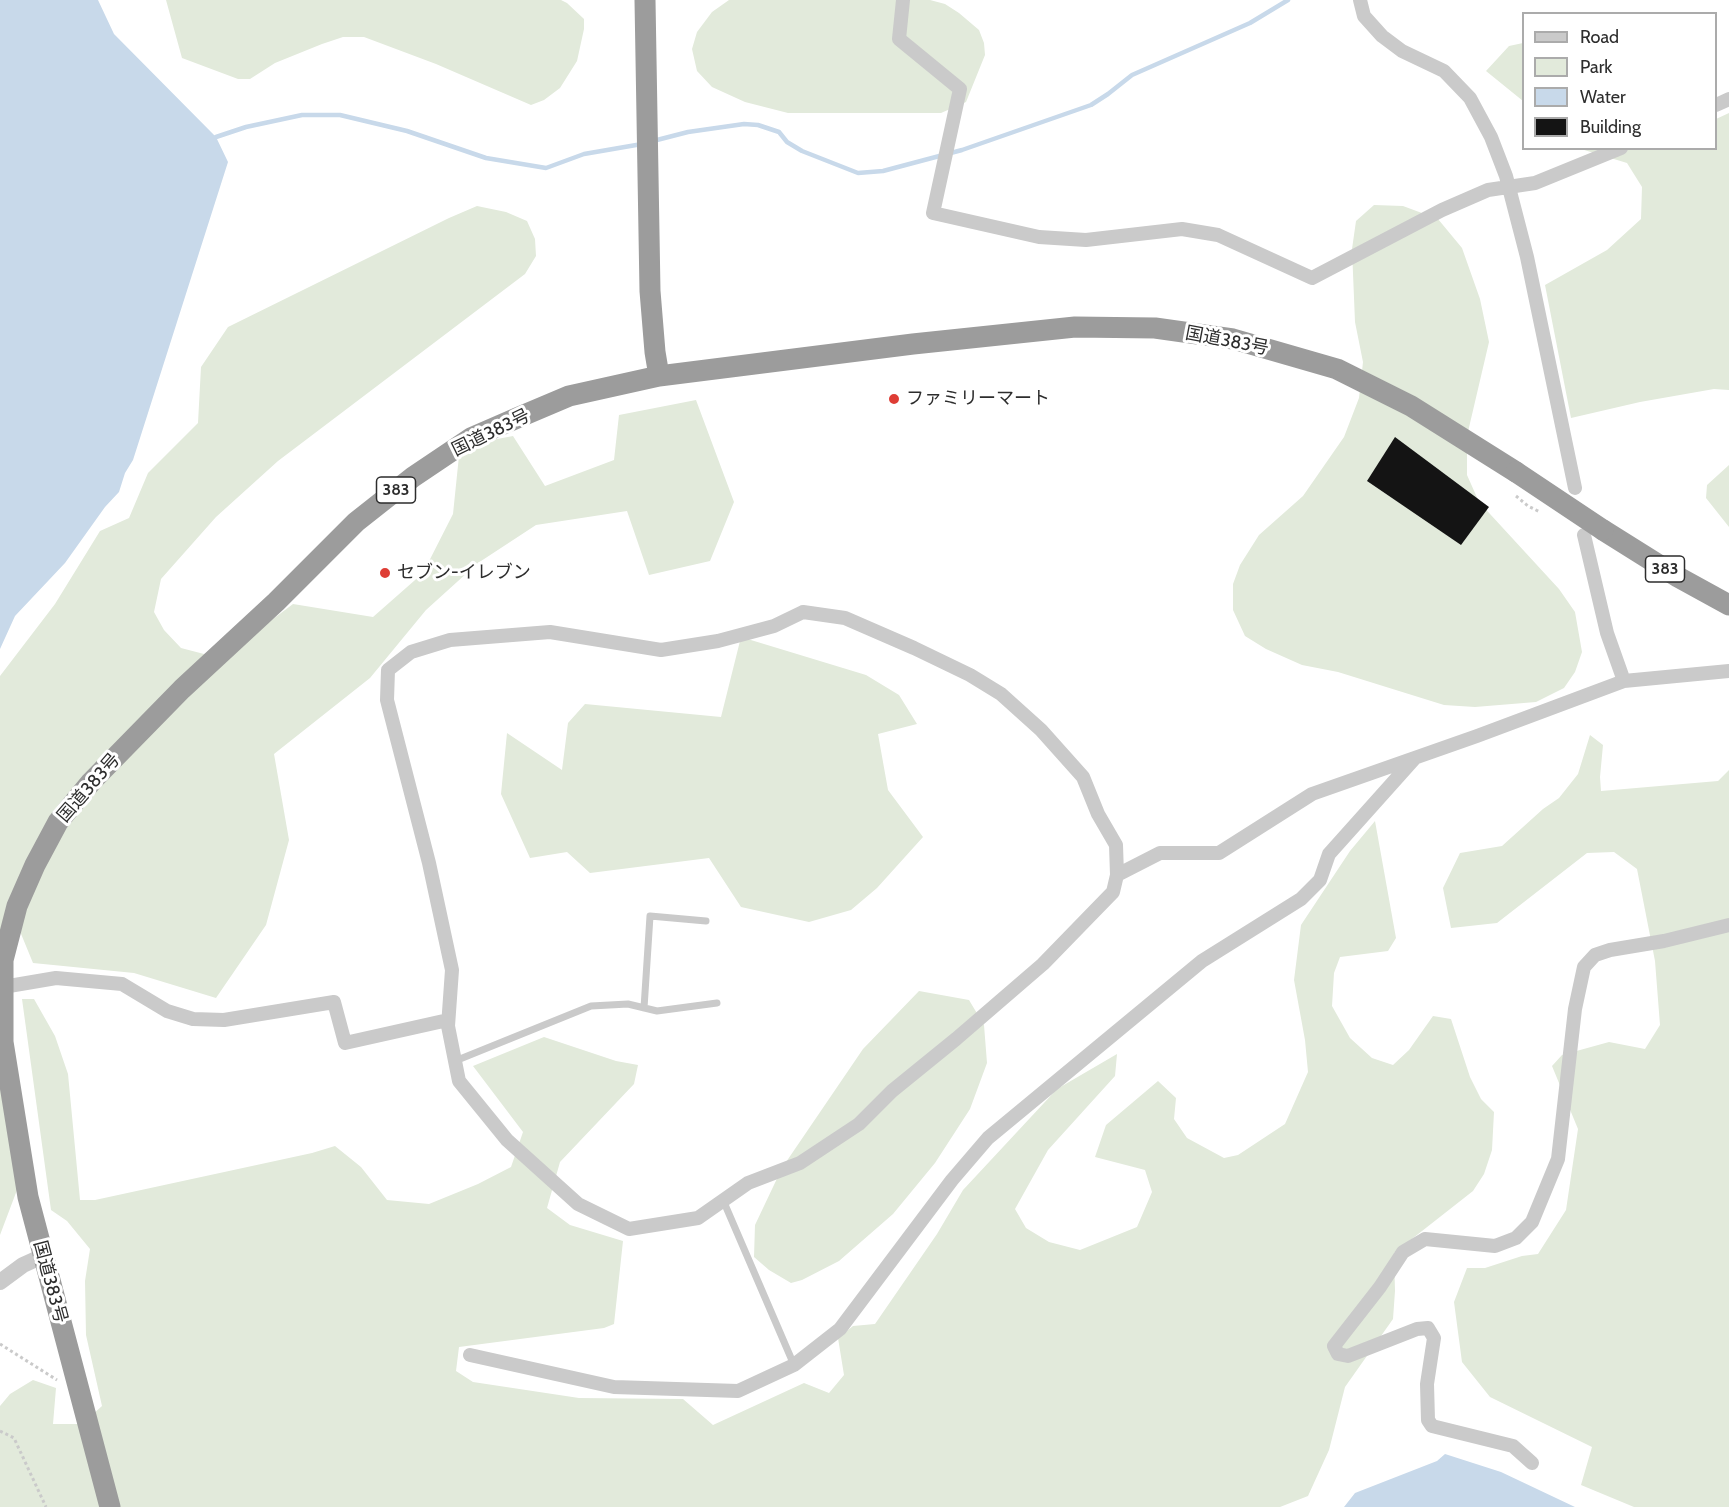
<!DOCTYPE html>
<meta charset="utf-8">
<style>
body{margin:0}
#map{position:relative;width:1729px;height:1507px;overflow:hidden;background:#fff;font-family:Cabin,sans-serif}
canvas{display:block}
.legend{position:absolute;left:1522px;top:12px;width:195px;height:138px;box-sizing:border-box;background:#fff;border:2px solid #ababab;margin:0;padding:8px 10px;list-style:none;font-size:18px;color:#2d2d2d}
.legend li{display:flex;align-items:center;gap:12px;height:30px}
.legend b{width:30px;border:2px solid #ababab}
</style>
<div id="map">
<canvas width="1729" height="1507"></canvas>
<ul class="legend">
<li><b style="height:8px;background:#cacaca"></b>Road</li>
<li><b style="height:16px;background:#e2eadb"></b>Park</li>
<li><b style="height:16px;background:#c8d9ea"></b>Water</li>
<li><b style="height:16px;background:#141414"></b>Building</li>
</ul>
</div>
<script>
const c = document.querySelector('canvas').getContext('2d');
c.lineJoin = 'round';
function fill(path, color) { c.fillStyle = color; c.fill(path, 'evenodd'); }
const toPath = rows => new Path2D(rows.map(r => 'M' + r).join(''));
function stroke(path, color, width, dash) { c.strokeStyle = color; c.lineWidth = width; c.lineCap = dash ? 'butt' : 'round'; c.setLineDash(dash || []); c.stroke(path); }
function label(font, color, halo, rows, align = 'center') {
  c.font = font + ' Cabin,"Noto Sans JP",sans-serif'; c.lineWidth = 6; c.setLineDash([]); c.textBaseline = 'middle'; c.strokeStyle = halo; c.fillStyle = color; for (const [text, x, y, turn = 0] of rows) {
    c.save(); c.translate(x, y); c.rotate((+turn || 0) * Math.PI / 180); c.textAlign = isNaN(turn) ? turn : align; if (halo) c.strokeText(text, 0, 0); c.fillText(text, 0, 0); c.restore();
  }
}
fill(toPath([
 [166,0,561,0,567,3,584,19,584,29,577,61,560,88,544,100,531,105,436,64,364,37,343,37,322,44,275,63,250,79,238,79,182,58],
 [729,0,930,0,945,4,959,13,979,30,984,43,985,55,966,102,941,113,788,113,745,102,712,87,697,71,692,49,697,32,712,12],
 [1523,43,1524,43,1523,101,1486,71,1509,46],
 [1729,113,1729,390,1714,389,1640,402,1571,418,1545,285,1607,250,1641,219,1642,187,1627,163,1581,149,1716,148,1716,119],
 [1374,205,1403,206,1438,219,1462,248,1480,299,1489,342,1467,436,1467,475,1479,502,1559,589,1575,612,1582,652,1575,672,1564,688,1536,702,1475,707,1444,705,1338,672,1302,665,1266,649,1245,636,1233,610,1233,584,1240,565,1259,535,1303,496,1344,437,1359,398,1363,362,1355,322,1352,249,1356,221],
 [477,206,506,212,527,221,535,239,536,256,525,274,278,461,216,517,161,579,154,612,164,630,181,648,204,654,237,646,293,604,373,617,423,573,453,514,460,446,513,436,545,486,614,460,619,415,696,400,734,502,710,561,649,575,627,511,536,525,478,563,426,610,370,678,274,754,289,840,266,925,216,998,134,973,33,963,10,907,0,938,0,676,55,604,100,531,129,518,148,473,198,423,201,367,228,327,449,218],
 [1729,465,1729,527,1706,498,1707,485],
 [741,637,866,675,899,695,917,724,878,734,888,790,923,837,877,888,851,910,809,922,741,907,709,858,590,873,567,852,530,858,501,794,507,733,562,770,568,723,585,704,721,717],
 [1590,735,1603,745,1600,777,1601,791,1718,781,1729,770,1729,1507,1634,1507,1581,1485,1592,1447,1490,1397,1462,1362,1454,1302,1467,1268,1485,1268,1522,1256,1538,1254,1566,1210,1578,1129,1552,1066,1562,1055,1609,1042,1645,1049,1660,1025,1655,961,1637,869,1614,852,1587,853,1497,923,1451,928,1443,888,1460,853,1502,846,1543,809,1559,798,1578,774],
 [1375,821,1396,938,1388,951,1340,957,1334,973,1332,1006,1350,1038,1372,1058,1393,1065,1409,1050,1433,1016,1451,1019,1470,1077,1481,1099,1494,1112,1492,1150,1484,1174,1473,1191,1394,1253,1395,1291,1393,1319,1345,1387,1329,1450,1308,1496,1280,1507,0,1507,0,1406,10,1394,33,1380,56,1388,53,1424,82,1424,102,1406,86,1335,85,1281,90,1249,67,1221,51,1210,22,999,34,999,55,1036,68,1074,80,1200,95,1200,312,1153,335,1146,361,1167,387,1200,429,1204,478,1184,511,1167,523,1132,473,1066,544,1037,616,1061,638,1065,634,1084,560,1162,547,1208,570,1225,623,1241,614,1324,604,1328,459,1347,456,1371,473,1382,579,1398,683,1399,713,1425,804,1383,829,1393,844,1375,838,1338,853,1326,875,1324,937,1234,963,1190,1057,1089,1117,1054,1115,1076,1048,1150,1015,1209,1026,1228,1049,1242,1080,1250,1137,1227,1152,1192,1145,1170,1095,1157,1106,1125,1158,1081,1176,1098,1174,1119,1187,1138,1224,1158,1238,1155,1285,1124,1308,1072,1305,1040,1294,980,1301,925,1350,851],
 [919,991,969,1000,984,1025,987,1063,970,1109,935,1163,893,1214,839,1261,802,1280,791,1283,769,1270,754,1257,755,1225,782,1168,863,1049],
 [0,1018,17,1190,0,1235]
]), '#e2eadb');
fill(toPath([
 [0,0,98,0,114,34,216,137,228,162,133,460,125,473,119,492,105,507,65,563,15,616,0,649],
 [1445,1454,1501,1472,1575,1507,1344,1507,1355,1493,1437,1461]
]), '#c8d9ea');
stroke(toPath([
 [216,137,246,127,302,115,340,115,407,131,486,158,546,168,584,154,642,144],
 [653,141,688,132,744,124,758,125,779,132,787,142,802,151,858,173,883,171,962,150,1091,105,1108,94,1132,75,1250,23,1288,0]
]), '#c8d9ea', 4.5);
fill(toPath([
 [1395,437,1489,507,1461,545,1367,481]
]), '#141414');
stroke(toPath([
 [1516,496,1528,506,1540,512],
 [0,1344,57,1380],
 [0,1431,14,1438,46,1507]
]), '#cacaca', 3, [3, 3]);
stroke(toPath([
 [644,1008,650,916,706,921],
 [455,1061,591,1006,628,1004,657,1011,717,1003],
 [723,1200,794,1365]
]), '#cacaca', 7);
stroke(toPath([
 [903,0,899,39,960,89,933,213,1039,237,1086,240,1182,229,1218,235,1312,278,1442,210,1488,190,1535,183,1621,148],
 [1360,0,1364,16,1382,36,1402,51,1444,71,1470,98,1491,137,1506,176,1527,257,1575,488],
 [1716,105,1729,99],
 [1584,535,1607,633,1624,681],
 [803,612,845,618,914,648,970,675,1001,694,1041,730,1083,777,1098,814,1116,845,1117,875,1113,892,1043,964,956,1039,892,1091,859,1124,800,1163,748,1183,698,1218,629,1229,578,1204,507,1140,459,1081,448,1026,452,970,429,863,387,700,388,670,411,652,450,640,550,632,661,650,718,641,774,626,803,612],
 [1117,875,1160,853,1219,853,1312,794,1477,736,1624,681,1729,671],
 [3,987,56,978,122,984,167,1011,193,1019,224,1020,334,1002,345,1043,448,1020],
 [470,1355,614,1387,738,1391,794,1365,840,1329,952,1180,988,1138,1202,961,1301,899,1320,880,1329,854,1414,759],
 [1532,1463,1513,1446,1432,1426,1428,1420,1427,1384,1434,1338,1428,1328,1417,1329,1348,1356,1338,1354,1334,1346,1380,1287,1403,1252,1425,1239,1495,1246,1516,1238,1532,1222,1558,1159,1575,1009,1584,967,1595,955,1610,950,1664,941,1729,925]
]), '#cacaca', 14);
stroke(toPath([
 [0,1282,23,1265,43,1256]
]), '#cacaca', 16);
stroke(toPath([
 [645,0,650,291,655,352,659,376],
 [1603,530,1678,577,1729,605],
 [110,1507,28,1197,3,1042,3,960,17,906,35,865,58,822,91,782,182,689,276,602,356,522,413,477,471,438,517,418,569,396,659,376,913,344,1075,327,1155,328,1233,339,1337,369,1411,406,1516,472]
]), '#9c9c9c', 21);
stroke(toPath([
 [1516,472,1603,530]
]), '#9c9c9c', 21);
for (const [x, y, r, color] of [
 [894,399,6,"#de3d35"],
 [385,573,6,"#de3d35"]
]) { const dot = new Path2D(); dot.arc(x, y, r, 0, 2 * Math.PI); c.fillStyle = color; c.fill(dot); stroke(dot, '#fff', 2); }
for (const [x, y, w] of [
 [396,490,39],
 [1665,569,39]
]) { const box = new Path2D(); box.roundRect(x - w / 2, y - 13, w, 26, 4.5); c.fillStyle = '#fff'; c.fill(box); stroke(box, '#2d2d2d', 1.5); }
label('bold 16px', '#2d2d2d', null, [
 ["383",396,490],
 ["383",1665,569]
]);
label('18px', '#2d2d2d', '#fff', [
 ["国道383号",1227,341,11],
 ["国道383号",491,433,-26],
 ["国道383号",89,788,-49],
 ["国道383号",50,1282,75]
]);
label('18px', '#2d2d2d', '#fff', [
 ["ファミリーマート",906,399],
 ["セブン-イレブン",397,573]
], 'left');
</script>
